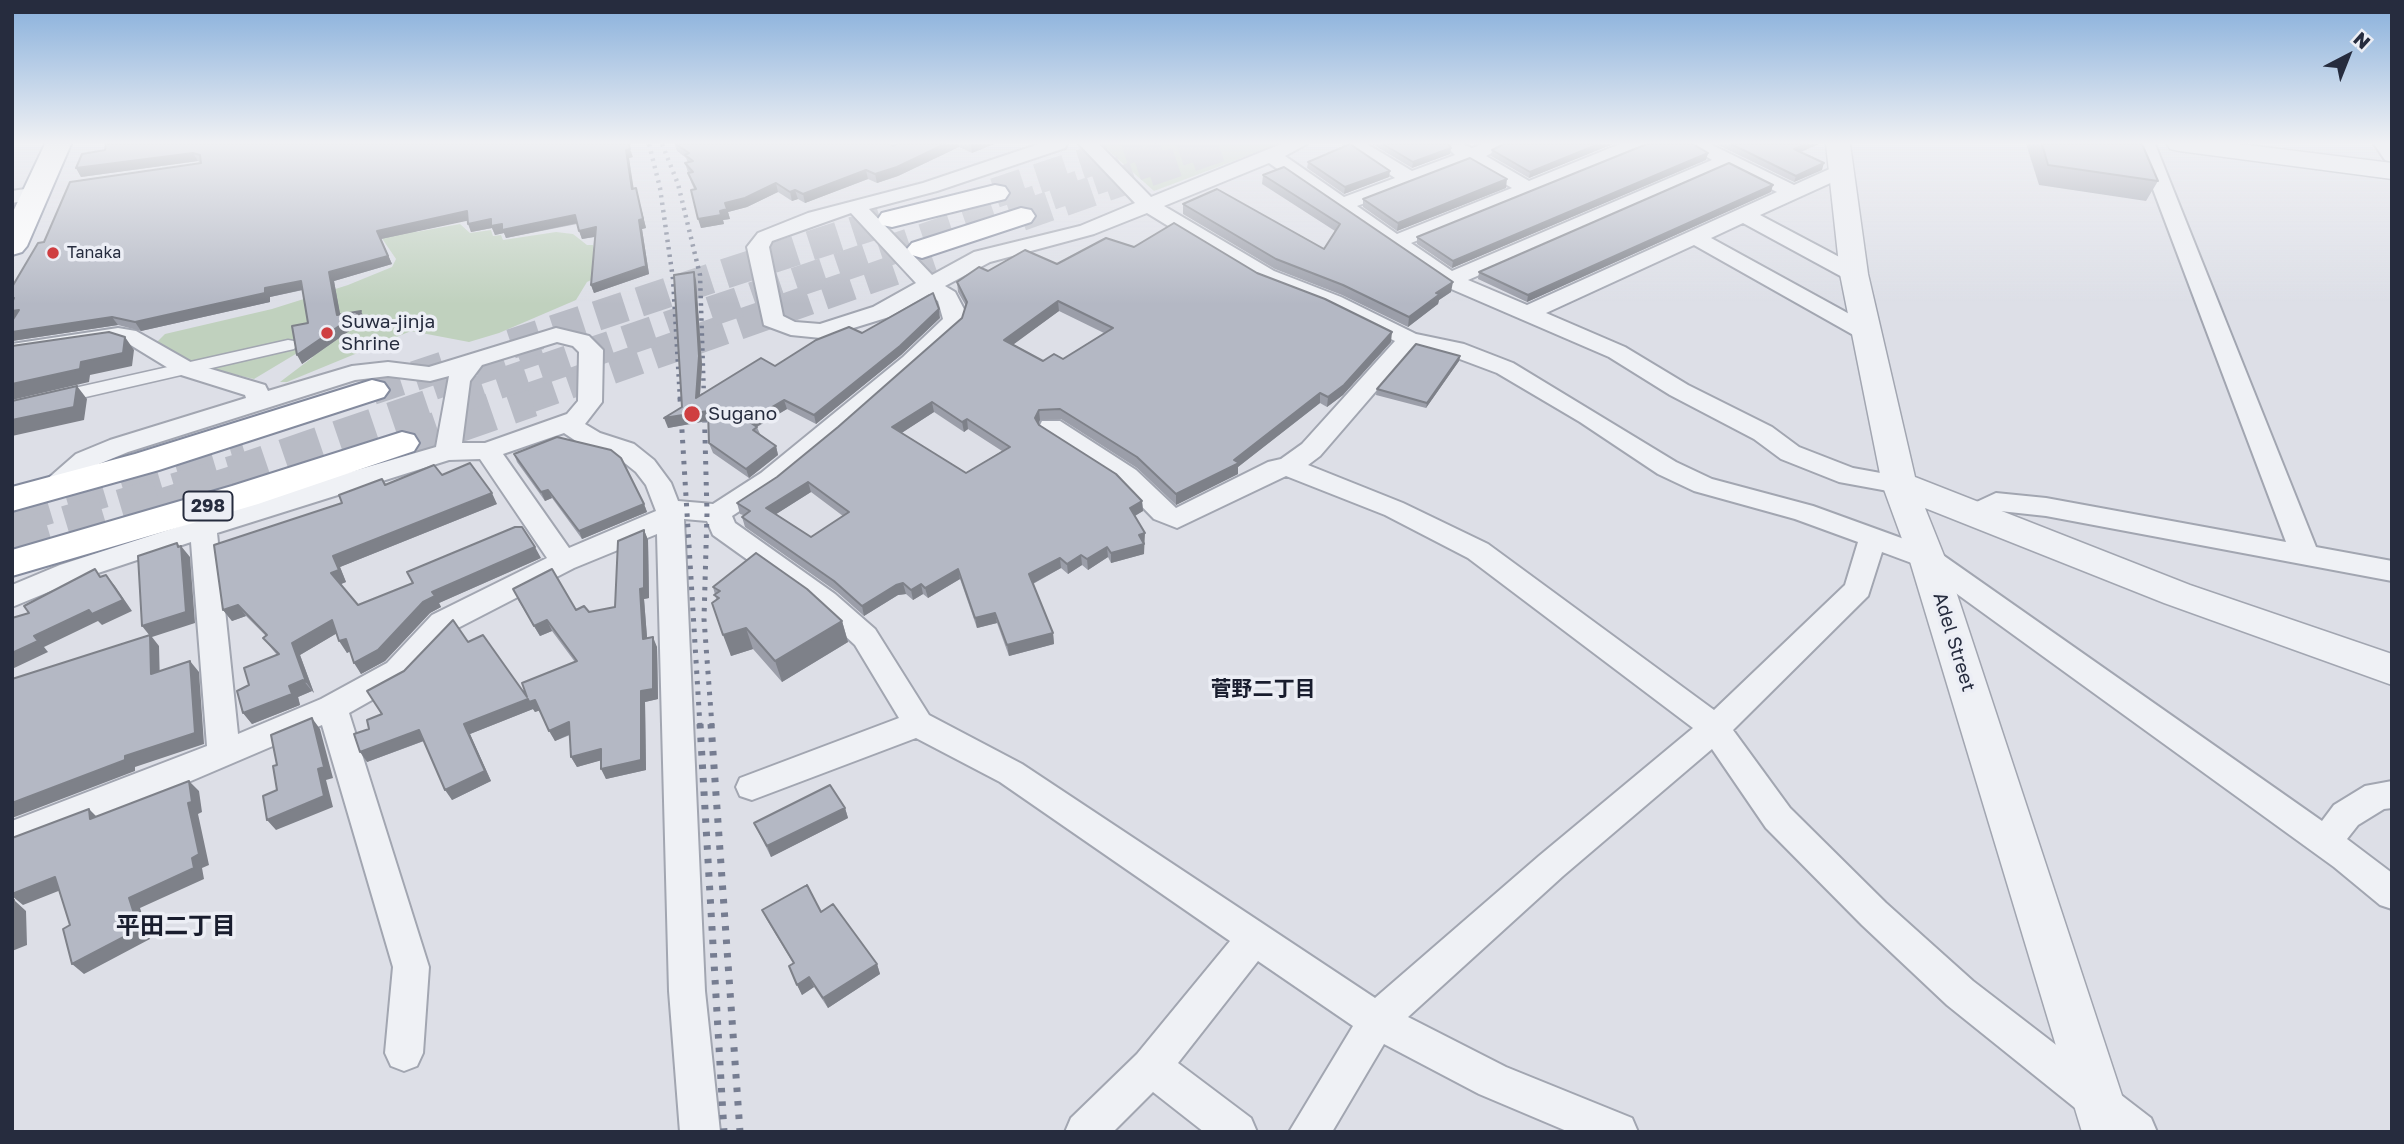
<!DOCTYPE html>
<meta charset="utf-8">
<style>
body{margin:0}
#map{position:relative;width:2404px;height:1144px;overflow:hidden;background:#dddfe7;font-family:"Golos Text",sans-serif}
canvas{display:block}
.frame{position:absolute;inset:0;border:14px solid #262c3e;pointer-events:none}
.north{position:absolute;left:2313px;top:21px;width:70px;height:70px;-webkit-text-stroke:5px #eceef5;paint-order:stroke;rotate:42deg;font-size:19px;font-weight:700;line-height:28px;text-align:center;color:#262c3e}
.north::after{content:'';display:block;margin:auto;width:24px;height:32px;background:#262c3e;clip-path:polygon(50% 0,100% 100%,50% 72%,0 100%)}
</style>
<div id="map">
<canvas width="2404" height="1144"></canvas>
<div class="frame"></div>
<div class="north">N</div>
</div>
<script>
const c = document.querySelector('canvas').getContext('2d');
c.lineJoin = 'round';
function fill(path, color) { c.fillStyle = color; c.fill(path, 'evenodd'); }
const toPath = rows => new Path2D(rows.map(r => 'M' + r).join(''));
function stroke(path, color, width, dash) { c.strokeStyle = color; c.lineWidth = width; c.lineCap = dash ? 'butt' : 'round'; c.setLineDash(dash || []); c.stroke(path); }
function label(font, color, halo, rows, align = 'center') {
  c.font = font + ' "Golos Text","Noto Sans JP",sans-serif'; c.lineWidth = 7; c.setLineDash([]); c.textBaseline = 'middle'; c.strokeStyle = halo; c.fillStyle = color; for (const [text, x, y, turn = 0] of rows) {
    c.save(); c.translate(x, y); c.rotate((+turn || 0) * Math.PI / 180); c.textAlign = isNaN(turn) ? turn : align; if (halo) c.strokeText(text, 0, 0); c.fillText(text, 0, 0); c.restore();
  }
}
fill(toPath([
 [1101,144,1279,144,1154,191],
 [460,224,470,233,491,230,493,236,501,235,503,240,556,232,573,234,587,245,593,245,595,254,608,272,587,282,576,300,499,333,469,342,411,331,287,382,280,382,313,357,299,352,254,379,202,367,157,342,165,334,272,309,348,285,392,267,396,259,381,237,415,229,416,232]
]), '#c0d1be');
stroke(toPath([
 [995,193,1142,144],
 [1021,216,1228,144],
 [511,344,892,219],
 [433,385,541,348],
 [372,390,457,362],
 [526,399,932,257]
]), '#b8bbc5', 30, [30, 15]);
stroke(toPath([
 [402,443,531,398],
 [151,511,249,480],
 [12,516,243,447]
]), '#b8bbc5', 38, [38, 19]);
stroke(toPath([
 [455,399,1200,144]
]), '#b8bbc5', 30, [30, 15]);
stroke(toPath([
 [12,541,249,470,460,398]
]), '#b8bbc5', 38, [38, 19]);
const pedestrian = toPath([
 [288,340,294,341,297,345,294,349,12,414,12,402,288,340]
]);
const minor = toPath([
 [1039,144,1067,144,1065,148,937,191,869,209,932,275,974,252,1080,226,1135,203,1079,144,1099,144,1151,197,1281,144,1307,144,1285,156,1344,197,1395,178,1344,144,1367,144,1412,171,1455,155,1449,149,1452,145,1462,144,1472,148,1482,144,1509,144,1486,156,1529,181,1620,144,1646,144,1644,148,1411,243,1452,271,1712,160,1686,144,1710,144,1794,185,1834,167,1848,167,1851,171,1848,175,1760,215,1862,269,1865,274,1862,279,1846,279,1743,223,1711,238,1873,327,1876,332,1873,337,1857,337,1694,245,1546,313,1625,347,1688,385,1772,427,1799,447,1853,468,1908,478,1912,484,1908,490,1899,493,1839,482,1781,459,1754,439,1670,395,1609,357,1442,285,1269,163,1164,206,1274,271,1341,297,1416,334,1464,344,1513,363,1676,462,1712,479,1813,506,1937,551,2322,821,2334,805,2365,786,2392,781,2392,808,2384,809,2358,825,2347,839,2392,873,2392,909,2380,905,2334,867,1917,565,1882,552,1868,596,1733,730,1790,808,1886,903,1973,981,2151,1118,2157,1132,2105,1132,1947,1005,1862,925,1766,828,1712,749,1563,876,1408,1017,1506,1067,1632,1118,1638,1132,1569,1132,1479,1094,1384,1044,1332,1132,1289,1132,1353,1026,1258,961,1178,1063,1251,1118,1257,1132,1204,1132,1153,1092,1113,1132,1065,1132,1071,1118,1137,1054,1230,941,1000,782,916,738,752,800,740,796,736,787,740,778,899,718,855,645,815,608,713,535,707,521,684,519,705,991,720,1132,680,1132,669,991,657,534,574,568,452,631,409,679,349,713,429,967,423,1053,417,1066,404,1071,391,1066,385,1053,393,967,322,725,144,801,12,850,12,821,207,746,191,542,80,579,12,607,12,585,60,565,323,480,436,447,449,376,430,381,388,376,355,380,128,452,94,466,59,494,50,497,41,494,37,488,76,454,110,440,246,398,245,395,178,374,129,344,118,342,12,358,12,344,118,328,136,331,194,364,265,385,268,391,352,366,388,362,429,367,556,328,589,336,603,350,602,402,585,424,600,433,634,444,654,460,671,483,678,501,713,504,761,473,903,357,943,319,938,301,929,294,889,317,821,338,791,335,764,325,747,247,758,233,808,213,923,183,1039,144],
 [1469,163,1512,188,1397,234,1357,206,1469,163],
 [1727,167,1777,192,1527,305,1468,280,1727,167],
 [851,213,916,283,873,307,820,324,795,322,783,316,769,247,772,241,851,213],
 [1147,213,1258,281,1325,307,1395,341,1302,444,1281,459,1268,462,1176,508,1136,470,1060,421,1042,421,1039,427,1042,433,1118,482,1154,519,1177,528,1286,476,1385,515,1468,558,1693,728,1539,856,1375,998,1022,764,929,715,875,629,835,594,735,523,732,516,779,485,919,367,962,326,966,313,955,292,945,286,990,262,1094,234,1147,213],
 [557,342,573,346,579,352,578,401,567,414,485,443,462,443,470,381,482,365,557,342],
 [1414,347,1449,355,1497,373,1580,422,1658,474,1694,491,1795,519,1858,542,1845,585,1714,710,1488,544,1403,503,1308,465,1320,456,1414,347],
 [564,433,582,445,616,456,636,472,646,485,656,511,569,548,503,454,564,433],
 [480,459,547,558,432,615,387,663,321,699,238,734,217,533,449,460,480,459],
 [2136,144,2155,144,2316,547,2392,561,2392,581,2046,516,2000,511,1977,521,1968,518,1964,512,1968,506,1996,493,2046,498,2286,542,2136,144],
 [2374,144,2392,144,2392,162,2385,160,2374,144],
 [38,187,48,193,45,197,12,203,12,191,38,187]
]);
const tertiary = toPath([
 [1826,144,1850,144,1868,274,1915,477,2190,585,2392,654,2392,685,2164,603,1925,508,1945,558,2134,1132,2082,1132,1909,558,1882,484,1840,274,1826,144],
 [2167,144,2240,144,2392,163,2392,179,2179,151,2170,149,2167,144]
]);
const trunk = toPath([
 [45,144,71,144,27,246,22,252,12,255,12,214,45,144],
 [995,185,1005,187,1009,193,1005,199,892,227,882,225,878,219,882,213,995,185],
 [1021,208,1031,210,1035,216,1031,222,922,258,912,255,907,249,912,243,1021,208],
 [372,380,384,383,389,390,384,397,159,470,12,511,12,487,135,454,372,380],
 [402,432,414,435,419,443,414,451,258,504,12,576,12,550,232,486,402,432]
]);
stroke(pedestrian, '#a2a6b1', 3);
stroke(minor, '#a2a6b1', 4);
stroke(tertiary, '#a2a6b1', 3);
stroke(trunk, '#848b9e', 4);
fill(pedestrian, '#eff1f5');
fill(minor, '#eff1f5');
fill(tertiary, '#eff1f5');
fill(trunk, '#fff');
stroke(toPath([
 [649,144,660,188,673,279,680,399],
 [662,144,678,184,700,275,704,399]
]), '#767d91', 4.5, [2.5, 5]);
stroke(toPath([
 [680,398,700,726],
 [704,398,707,513,704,619,712,726]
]), '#767d91', 5, [3.5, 7]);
stroke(toPath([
 [700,724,724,1132],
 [711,724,740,1132]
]), '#767d91', 7, [4.5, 9]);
fill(toPath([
 [674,144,890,144,893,146,897,144,994,144,972,153,959,147,898,176,877,183,868,179,805,203,798,199,792,201,778,192,747,207,728,212,730,219,723,220,724,224,701,228,694,189,691,182,685,163,688,163,686,158,677,151],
 [1372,144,1450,144,1449,145,1450,154,1412,168],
 [1504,144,1613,144,1529,178,1491,156,1492,150],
 [1716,144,1819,144,1800,152,1822,170,1794,182],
 [2026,144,2142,144,2158,181,2146,201,2039,185],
 [105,150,633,157,629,158,633,188,638,196,646,228,642,229,649,274,594,293,591,285,595,237,582,239,577,224,506,238,504,233,495,235,492,228,471,232,468,220,381,239,392,264,334,281,340,315,365,320,302,364,308,323,303,290,270,297,270,302,141,331,118,325,12,341,12,321,13,319,12,318,12,287,44,242,201,163,198,161,81,177,76,168],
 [1708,153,1706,160,1452,268,1417,244,1417,237],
 [1308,162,1389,177,1344,194,1307,168],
 [1263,175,1451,292,1439,300,1438,304,1408,327,1342,295,1275,269,1183,214,1183,204,1324,249,1335,231,1262,184],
 [1506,188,1397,231,1363,207,1363,199],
 [1771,192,1527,302,1478,279,1479,272],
 [1134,247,1257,273,1391,342,1343,395,1327,407,1320,403,1238,467,1238,474,1176,505,1137,468,1061,419,1040,420,1038,423,1039,425,1142,501,1143,511,1135,516,1145,544,1144,544,1144,554,1111,563,1108,557,1088,570,1082,565,1068,574,1061,568,1033,584,1053,633,1054,644,1009,656,997,623,977,628,960,579,928,598,923,594,913,600,906,594,898,595,864,616,837,592,745,527,742,517,743,515,740,514,737,503,777,477,838,427,962,318,966,306,958,292,957,282,988,271,1057,264],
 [1059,311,1104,333,1063,359,1043,361,1013,344],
 [934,412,964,432,968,429,1002,451,966,473,901,433],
 [811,492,843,516,811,537,776,514],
 [696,281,702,365,700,396,862,333,940,318,901,355,816,424,787,409,757,427,760,434,776,446,778,455,749,478,713,453,709,443,708,421,668,428,682,407],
 [1460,356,1459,361,1426,408,1376,395,1377,389],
 [514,454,644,504,647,512,582,539,552,498,545,501,517,462],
 [442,475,497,504,340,567,346,582,340,584,358,605,541,558,439,603,441,607,430,613,385,661,361,674,350,651,347,653,337,633,300,655,314,693,312,691,298,697,300,705,252,724,243,713,249,685,277,655,263,638,266,636,246,616,232,621,223,610,342,503,382,479,386,485],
 [644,530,648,540,649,598,644,599,647,638,657,647,658,699,645,702,646,770,606,779,601,760,577,767,571,757,570,735,555,741,540,710,535,712,533,709,470,734,491,781,452,800,424,741,367,762,369,729,382,714,468,642,527,697,575,662,552,631,540,636,518,600,589,612,615,607],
 [713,587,842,621,848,642,782,682,753,649,731,656],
 [845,808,848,818,771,857,754,823],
 [762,910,821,912,877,964,880,974,828,1008,814,987,802,995,789,966,793,963,767,920]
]), '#9b9ea9');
fill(toPath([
 [945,144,959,144,959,147,898,176,877,183,875,174],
 [971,144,994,144,972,153],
 [1599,144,1613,144,1529,178,1530,172],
 [1807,144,1819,144,1792,156,1794,149],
 [1451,148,1450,154,1412,168,1413,162],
 [630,149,633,157,629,158,635,197,632,189,626,150],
 [193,153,198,161,81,177,76,168],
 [1708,153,1706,160,1452,268,1453,261],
 [1824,163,1822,170,1794,182,1796,176],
 [866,170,868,179,805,203,803,194],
 [1390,171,1389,177,1344,194,1345,187],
 [1507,179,1506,188,1397,231,1398,223],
 [776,183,778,192,747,207,728,212,730,219,723,220,724,224,701,228,698,219,725,203],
 [1773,185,1771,192,1527,302,1528,295],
 [636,188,646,228,642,229,649,274,594,293,591,285,639,220],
 [795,190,798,199,792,201,790,192],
 [467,211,471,220,381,239,392,264,334,281,342,324,337,315,329,272,377,231],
 [575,215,578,223,506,238,504,233,495,235,492,228,471,232,468,224,491,219],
 [596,227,599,236,582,239,579,231],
 [694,272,696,281,702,365,699,407,696,398],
 [301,281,306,289,270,297,270,302,141,331,135,322,265,288],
 [1453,282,1451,292,1439,300,1438,304,1408,327,1409,317,1436,293],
 [1058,301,1059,311,1006,350,1004,340],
 [939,309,940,318,901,355,816,424,814,415],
 [19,310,15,321,12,318,12,311],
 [361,311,365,320,302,364,297,355],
 [112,317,118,325,12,341,12,332],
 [1392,332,1391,342,1343,395,1327,407,1328,397],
 [125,337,134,350,132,366,90,375,89,382,12,400,12,384,81,362],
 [1460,356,1459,361,1426,408,1427,403],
 [77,386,87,399,84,420,12,436,12,420],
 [1320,393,1320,403,1238,467,1238,474,1176,505,1176,494,1234,460],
 [784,400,787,409,751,430,748,421],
 [932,402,934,412,894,438,892,427],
 [1039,410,1040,420,1037,428,1035,418],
 [708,411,711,420,668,428,664,418],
 [967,419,968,429,964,432,962,422],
 [776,446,778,455,749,478,746,469],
 [808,482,811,492,770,518,766,508],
 [548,490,552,498,545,501,541,492],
 [492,493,497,504,340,567,346,582,339,585,331,573,333,556],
 [1142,501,1143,511,1131,518,1130,508],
 [644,504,647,512,582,539,579,531],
 [644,530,648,540,649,598,644,599,648,649,643,639,640,589],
 [1145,533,1144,554,1111,563,1111,553,1139,535],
 [177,543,181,548,181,546,190,557,195,623,152,637,159,646,160,685,151,674,150,636,142,626],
 [535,547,541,558,439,603,441,607,430,613,385,661,361,674,354,663,432,592],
 [1107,547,1108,557,1088,570,1087,559],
 [1081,555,1082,565,1068,574,1067,564],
 [1060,558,1061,568,1030,585,1029,574],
 [958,569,960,579,928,598,925,588],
 [106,575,115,586,132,611,102,625,98,621,44,647,48,652,12,669,12,653,34,636],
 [903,583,906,594,898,595,864,616,862,606,896,585],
 [921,584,923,594,913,600,911,590],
 [238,605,246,616,232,621,223,610],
 [995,613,997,623,977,628,975,618],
 [332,620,339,632,300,655,314,693,306,682,292,643],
 [547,620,552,631,540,636,534,626],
 [842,621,848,642,782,682,775,661],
 [746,628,753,649,731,656,723,635],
 [1053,633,1054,644,1009,656,1007,645],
 [653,637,657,647,658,699,645,702,646,770,606,779,601,769,641,691],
 [346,639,353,650,347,653,339,641],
 [190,661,199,672,204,744,135,767,135,771,12,818,12,803,125,756],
 [303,680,312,691,298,697,300,705,252,724,243,713,289,686],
 [528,699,535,700,541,710,535,712,533,709,470,734,491,781,452,800,445,790,464,724],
 [312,718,320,729,333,778,326,780,333,807,276,830,267,820,318,769],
 [569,722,575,732,555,741,549,731],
 [419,730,426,740,367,762,360,752],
 [601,749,606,759,577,767,571,757],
 [189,781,199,791,202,812,198,814,209,865,202,868,204,879,140,908,150,939,84,974,72,964,129,898,192,858,188,803],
 [845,808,848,818,771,857,767,846],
 [89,809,100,820,90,819],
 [55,877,66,888,23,905,12,896,12,894],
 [14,900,26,911,27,945,12,951],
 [877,964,880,974,828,1008,823,998],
 [809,977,814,987,802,995,797,985]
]), '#7e8189');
const building = toPath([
 [106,144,629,144,630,149,626,150,632,189,636,188,643,219,639,220,646,266,591,285,596,227,579,231,575,215,502,230,502,224,491,226,491,219,468,224,467,211,377,231,388,256,329,272,337,315,361,311,297,355,292,326,308,323,301,281,265,288,265,293,135,322,112,317,12,332,12,321,19,310,12,311,12,303,14,298,12,299,12,287,38,243,44,242,70,182,201,163,200,155,193,153,76,168,82,154,105,150,106,144],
 [676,144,890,144,893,146,897,144,945,144,897,167,875,174,866,170,803,194,795,190,790,192,776,183,745,198,725,203,727,209,720,211,721,215,698,219,691,190,696,189,688,173,693,172,685,163,693,161,685,155,689,153,676,144],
 [1350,144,1390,171,1345,187,1308,162,1350,144],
 [1383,144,1448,144,1451,148,1413,162,1383,144],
 [1504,144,1599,144,1530,172,1492,150,1504,144],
 [1647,144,1693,144,1708,153,1453,261,1417,237,1647,144],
 [1731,144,1807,144,1794,149,1824,163,1796,176,1731,144],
 [2042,144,2142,144,2158,181,2048,165,2042,144],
 [1470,158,1507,179,1398,223,1363,199,1470,158],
 [1729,163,1773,185,1528,295,1479,272,1729,163],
 [1284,167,1453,282,1436,293,1440,294,1409,317,1343,285,1276,259,1183,204,1217,189,1324,249,1340,224,1263,175,1284,167],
 [1174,223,1257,273,1325,299,1392,332,1344,385,1328,397,1320,393,1234,460,1239,463,1176,494,1137,457,1060,409,1039,410,1035,418,1039,425,1116,474,1142,501,1130,508,1145,533,1139,535,1144,544,1111,553,1107,547,1087,559,1081,555,1067,564,1060,558,1029,574,1053,633,1007,645,995,613,975,618,958,569,925,588,921,584,911,590,903,583,896,585,862,606,834,581,742,517,750,511,737,503,777,477,838,427,962,318,967,302,957,282,979,267,988,271,1025,250,1057,264,1106,238,1134,247,1174,223],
 [1058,301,1113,328,1063,359,1054,354,1043,361,1004,340,1058,301],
 [932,402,962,422,967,419,1010,447,966,473,892,427,932,402],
 [808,482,849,512,811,537,766,508,808,482],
 [694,272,699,356,696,398,761,358,775,366,816,340,849,327,862,333,933,293,939,309,900,346,814,415,784,400,748,421,757,427,753,430,776,446,746,469,709,443,708,411,664,418,682,407,674,275,694,272],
 [109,332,125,337,123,353,81,362,80,369,12,384,12,346,109,332],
 [1416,344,1460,356,1427,403,1377,389,1416,344],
 [77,386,74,407,12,420,12,401,77,386],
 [557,437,611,450,621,458,644,504,579,531,548,490,541,492,514,454,557,437],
 [470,463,492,493,333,556,339,570,331,573,358,605,413,583,407,572,515,527,522,527,535,547,432,592,435,596,423,602,378,650,354,663,346,639,339,641,332,620,292,643,306,682,303,680,289,686,292,694,243,713,237,691,249,685,244,668,279,654,263,638,267,635,238,605,223,610,214,545,342,503,339,495,382,479,385,485,434,465,442,475,470,463],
 [644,530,644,588,640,589,643,639,653,637,653,689,641,691,641,760,601,769,601,749,571,757,569,722,549,731,535,700,529,702,528,699,464,724,485,771,445,790,419,730,360,752,354,734,369,729,367,720,382,714,367,691,404,671,453,620,468,642,483,635,527,697,522,683,577,661,547,620,534,626,513,589,552,569,576,610,584,606,589,612,615,607,618,541,644,530],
 [177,543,178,547,181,546,186,612,142,626,138,556,177,543],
 [756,553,807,589,842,621,775,661,746,628,723,635,712,603,719,598,714,595,720,591,713,587,756,553],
 [95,569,100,577,106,575,123,600,92,614,89,610,34,636,38,641,12,653,12,618,29,613,24,606,95,569],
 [150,635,151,674,190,661,195,733,125,756,125,760,12,803,12,679,150,635],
 [312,718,324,767,318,769,324,796,267,820,263,796,277,790,273,766,277,765,271,735,312,718],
 [189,781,192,802,188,803,199,854,192,858,194,868,129,898,139,929,72,964,63,929,70,925,55,877,12,894,12,838,89,809,90,819,189,781],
 [830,785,845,808,767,846,754,823,830,785],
 [807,885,821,912,833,904,877,964,823,998,809,977,797,985,789,966,794,963,762,910,807,885],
 [14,900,14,934,12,935,12,901,14,900]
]);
fill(building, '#b4b8c4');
stroke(building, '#7e8189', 2);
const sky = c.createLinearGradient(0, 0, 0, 304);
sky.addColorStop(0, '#87afdb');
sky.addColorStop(0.47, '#f0f1f4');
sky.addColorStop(1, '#f0f1f400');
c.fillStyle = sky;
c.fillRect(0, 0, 2404, 304);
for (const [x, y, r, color] of [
 [53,253,7,"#cf3e41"],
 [327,333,7,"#cf3e41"],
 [692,414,9,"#cf3e41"]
]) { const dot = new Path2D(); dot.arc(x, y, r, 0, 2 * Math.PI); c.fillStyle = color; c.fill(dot); stroke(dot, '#eceef5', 2.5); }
label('16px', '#262c3e', '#eceef5', [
 ["Tanaka",67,253]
], 'left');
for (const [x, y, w] of [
 [208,506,49]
]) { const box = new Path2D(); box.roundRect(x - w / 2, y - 14.5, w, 29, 5); c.fillStyle = '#eceef5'; c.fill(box); stroke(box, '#262c3e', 2); }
label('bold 18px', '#262c3e', null, [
 ["298",208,506]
]);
label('19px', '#262c3e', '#eceef5', [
 ["Suwa-jinja",341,322],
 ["Shrine",341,344],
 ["Sugano",708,414]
], 'left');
label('19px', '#262c3e', '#eceef5', [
 ["Adel Street",1954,642,73]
]);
label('bold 21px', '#191d2e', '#eceef5', [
 ["菅野二丁目",1263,689]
]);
label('bold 24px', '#191d2e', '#eceef5', [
 ["平田二丁目",176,926]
]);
</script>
